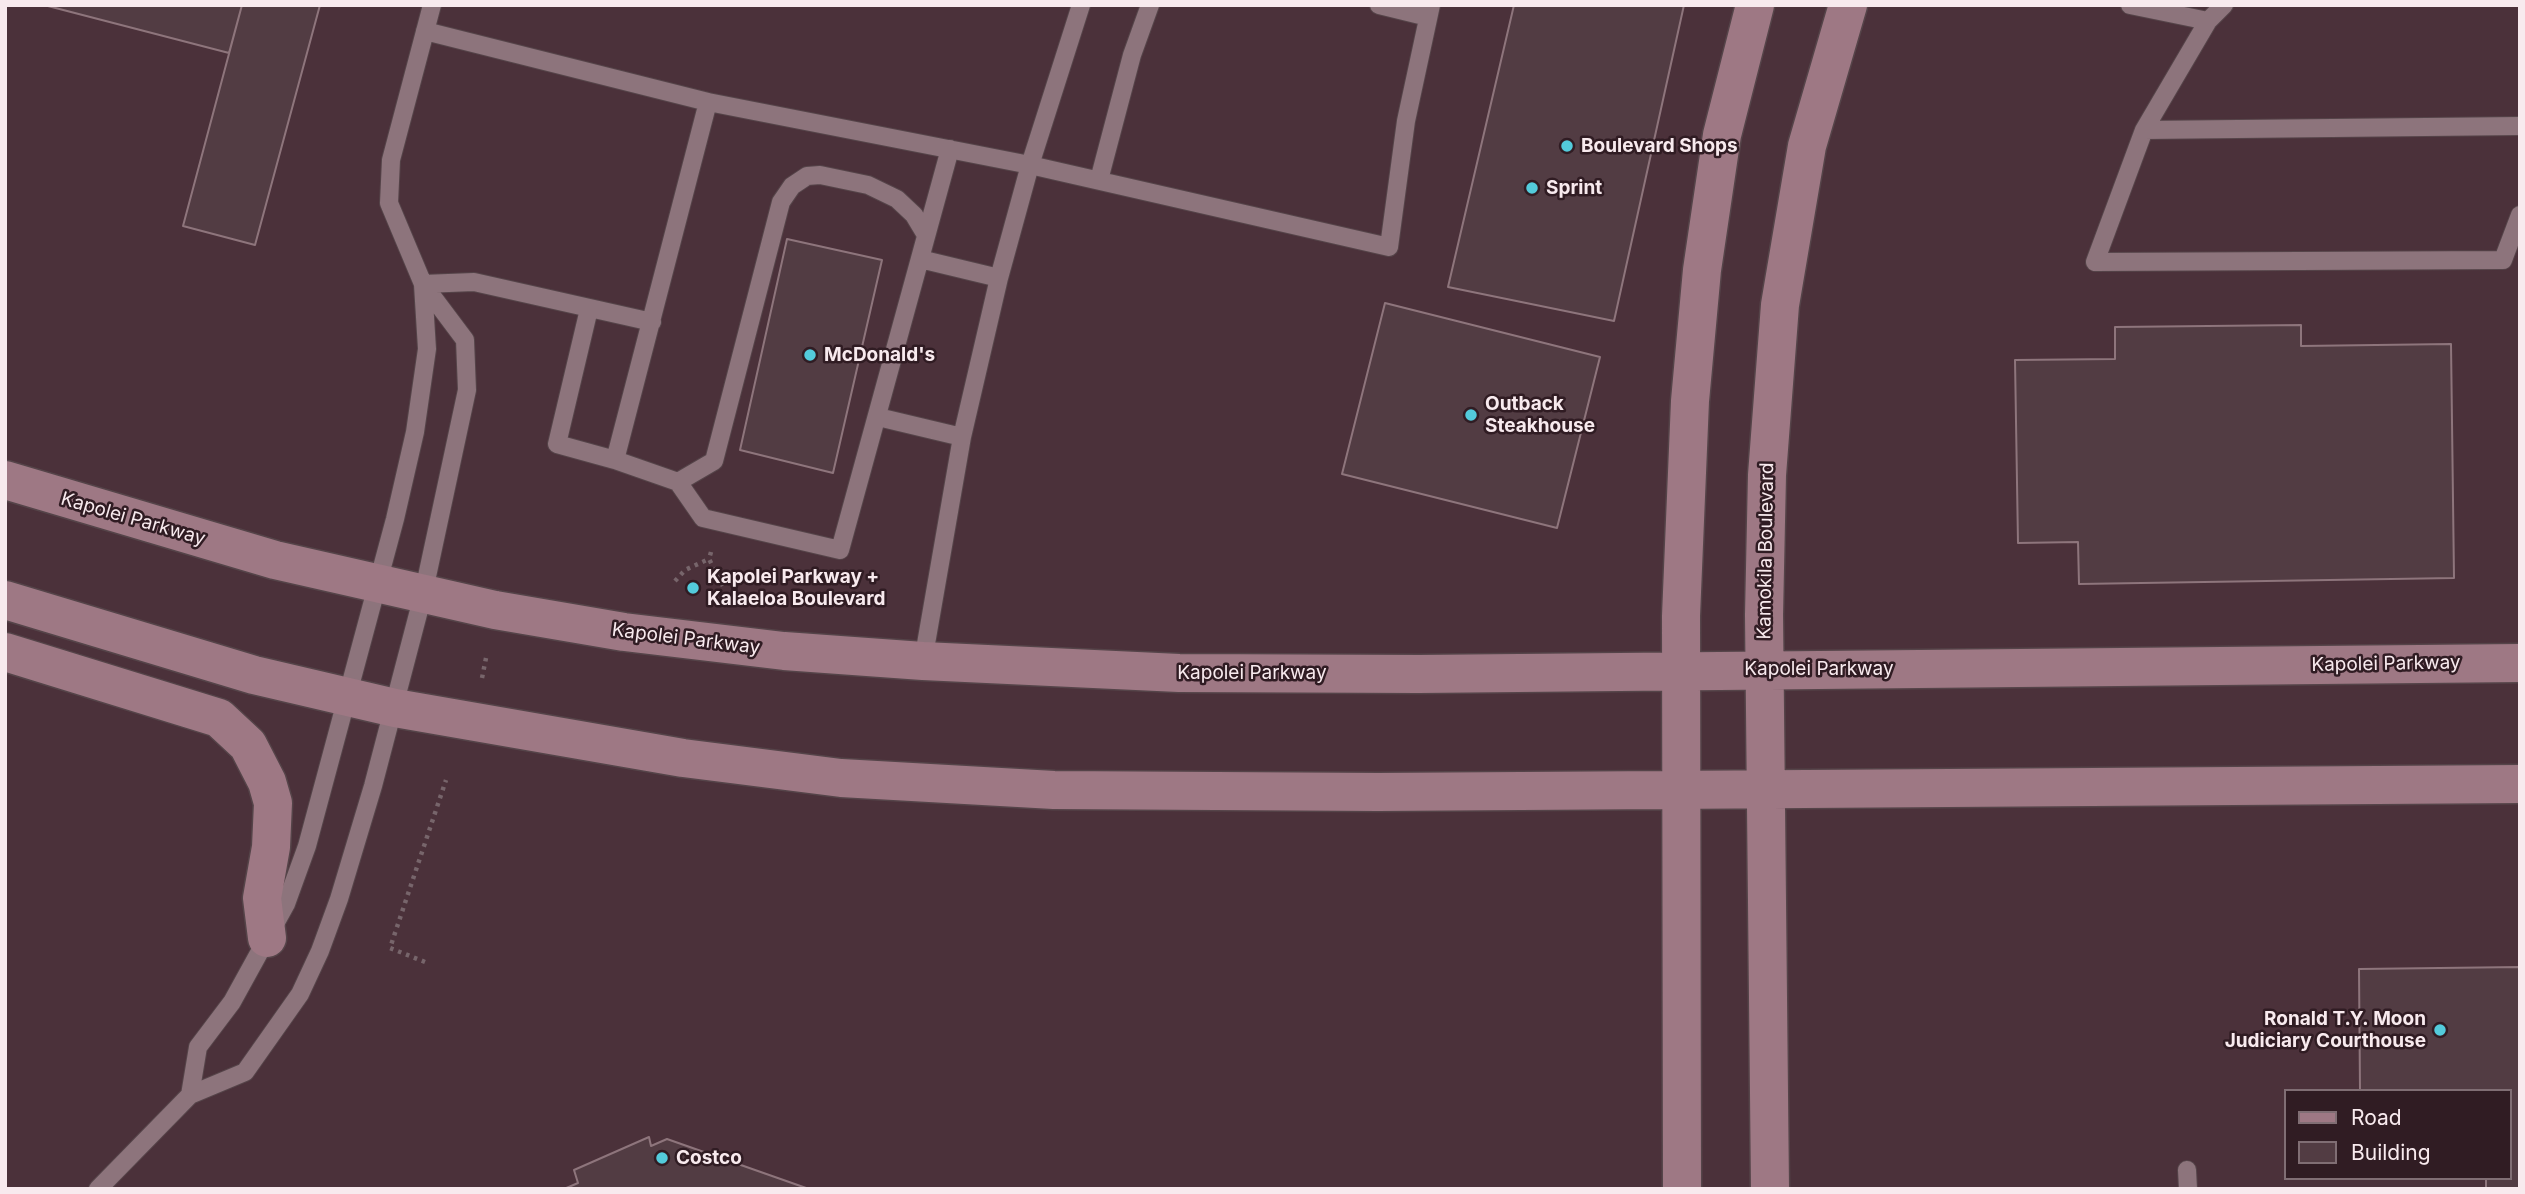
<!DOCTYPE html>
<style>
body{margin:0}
#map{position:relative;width:2525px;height:1194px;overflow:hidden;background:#3b262d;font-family:Inter,sans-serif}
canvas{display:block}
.frame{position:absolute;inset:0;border:7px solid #f8eaee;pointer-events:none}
.legend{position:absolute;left:2284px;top:1089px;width:228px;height:91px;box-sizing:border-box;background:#301c23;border:2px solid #806e74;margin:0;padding:9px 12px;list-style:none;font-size:21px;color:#f8eaee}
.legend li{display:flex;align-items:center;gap:14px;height:35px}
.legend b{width:35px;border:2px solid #806e74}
</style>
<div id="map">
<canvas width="2525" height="1194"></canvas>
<div class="frame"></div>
<ul class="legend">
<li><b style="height:9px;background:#9e7884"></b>Road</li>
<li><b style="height:19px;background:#523c43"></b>Building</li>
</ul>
</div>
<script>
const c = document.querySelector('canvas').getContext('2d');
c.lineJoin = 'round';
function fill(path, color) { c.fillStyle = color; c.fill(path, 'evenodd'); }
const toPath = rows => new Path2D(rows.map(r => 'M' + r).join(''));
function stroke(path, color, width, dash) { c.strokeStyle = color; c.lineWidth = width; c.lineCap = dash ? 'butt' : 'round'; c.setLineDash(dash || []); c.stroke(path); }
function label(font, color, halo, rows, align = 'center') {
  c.font = font + ' Inter,sans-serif'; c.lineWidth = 5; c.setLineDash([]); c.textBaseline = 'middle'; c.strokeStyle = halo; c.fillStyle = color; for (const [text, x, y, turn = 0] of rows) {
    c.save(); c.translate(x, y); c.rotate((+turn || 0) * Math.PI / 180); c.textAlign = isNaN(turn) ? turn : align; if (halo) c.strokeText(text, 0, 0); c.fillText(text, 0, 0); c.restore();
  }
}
fill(toPath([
 [5,5,2520,5,2520,1189,5,1189],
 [2285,1091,2509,1091,2509,1178,2285,1178]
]), '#4b313a');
const building = toPath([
 [44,5,242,5,229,53,44,5],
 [242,5,320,5,255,245,183,226,242,5],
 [1514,5,1684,5,1614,321,1448,287,1514,5],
 [787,239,882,260,833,473,740,450,787,239],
 [1385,303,1600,357,1557,528,1342,474,1385,303],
 [2301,325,2301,346,2451,344,2454,578,2079,584,2078,542,2018,543,2015,360,2115,359,2115,327,2301,325],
 [2520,967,2520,1189,2486,1189,2486,1178,2509,1178,2509,1091,2360,1091,2359,969,2520,967],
 [649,1137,651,1146,667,1139,809,1189,564,1189,578,1183,574,1170,649,1137]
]);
fill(building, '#523c43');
stroke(building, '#8e757c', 2);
const service = toPath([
 [1379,5,1428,17],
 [2130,5,2208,21],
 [2224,5,2208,21,2144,130,2095,262,2503,260,2520,215],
 [425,31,708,102,1030,165,1389,247,1406,121,1431,5],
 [708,102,615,460,678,482,703,518,840,550,950,149],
 [2144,130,2520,126],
 [1099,180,1132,55,1150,5],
 [920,259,999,278],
 [423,284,474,282,652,322],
 [589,309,557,444,615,460],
 [878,417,962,437],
 [678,482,714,461,781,202,792,186,807,176,820,175,868,185,897,199,914,215,926,235],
 [923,661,962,437,999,278,1030,165,1081,5],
 [190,1095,198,1047,232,1002,286,904,307,846,395,519,415,432,427,349,423,285],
 [2187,1170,2188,1189],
 [98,1189,190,1095,245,1072,300,994,320,951,339,899,373,786,423,595,467,390,465,340,423,284,389,203,391,160,432,5]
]);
const secondary = toPath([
 [5,480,275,560,495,610,624,632,784,651,923,661,1179,673,1419,674,2520,663],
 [5,600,254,675,395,708,683,758,841,778,1054,790,1378,792,2520,784],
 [5,652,219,718,248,745,267,782,273,803,271,847,262,898,267,938],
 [1682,1189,1681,616,1690,401,1702,270,1722,135,1755,5],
 [1770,1189,1764,615,1767,475,1780,305,1807,146,1848,5]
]);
stroke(service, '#554449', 20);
stroke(secondary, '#554449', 41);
stroke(toPath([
 [711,552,709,559,724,588],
 [675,581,685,570,709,559],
 [482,678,486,658],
 [425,962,390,948,446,780]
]), '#77656b', 4.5, [3.5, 5]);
stroke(service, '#8d747c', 18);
stroke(secondary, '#9e7884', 38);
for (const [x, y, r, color] of [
 [1567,146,7,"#53cbdb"],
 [1532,188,7,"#53cbdb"],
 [810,355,7,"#53cbdb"],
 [1471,415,7,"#53cbdb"],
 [693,588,7,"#53cbdb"],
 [2440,1030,7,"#53cbdb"],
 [662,1158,7,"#53cbdb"]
]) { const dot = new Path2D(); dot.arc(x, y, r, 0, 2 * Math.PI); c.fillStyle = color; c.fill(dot); stroke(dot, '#301c23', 2.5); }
label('bold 19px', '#f8eaee', '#301c23', [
 ["Boulevard Shops",1581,146],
 ["Sprint",1546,188],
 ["McDonald's",824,355],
 ["Outback",1485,404],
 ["Steakhouse",1485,426],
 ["Kapolei Parkway +",707,577],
 ["Kalaeloa Boulevard",707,599],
 ["Ronald T.Y. Moon",2426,1019,"right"],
 ["Judiciary Courthouse",2426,1041,"right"],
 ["Costco",676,1158]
], 'left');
label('19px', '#f8eaee', '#301c23', [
 ["Kapolei Parkway",133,519,16],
 ["Kamokila Boulevard",1766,551,-89],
 ["Kapolei Parkway",686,639,7],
 ["Kapolei Parkway",2386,664,-1],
 ["Kapolei Parkway",1819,669],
 ["Kapolei Parkway",1252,673]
]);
</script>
